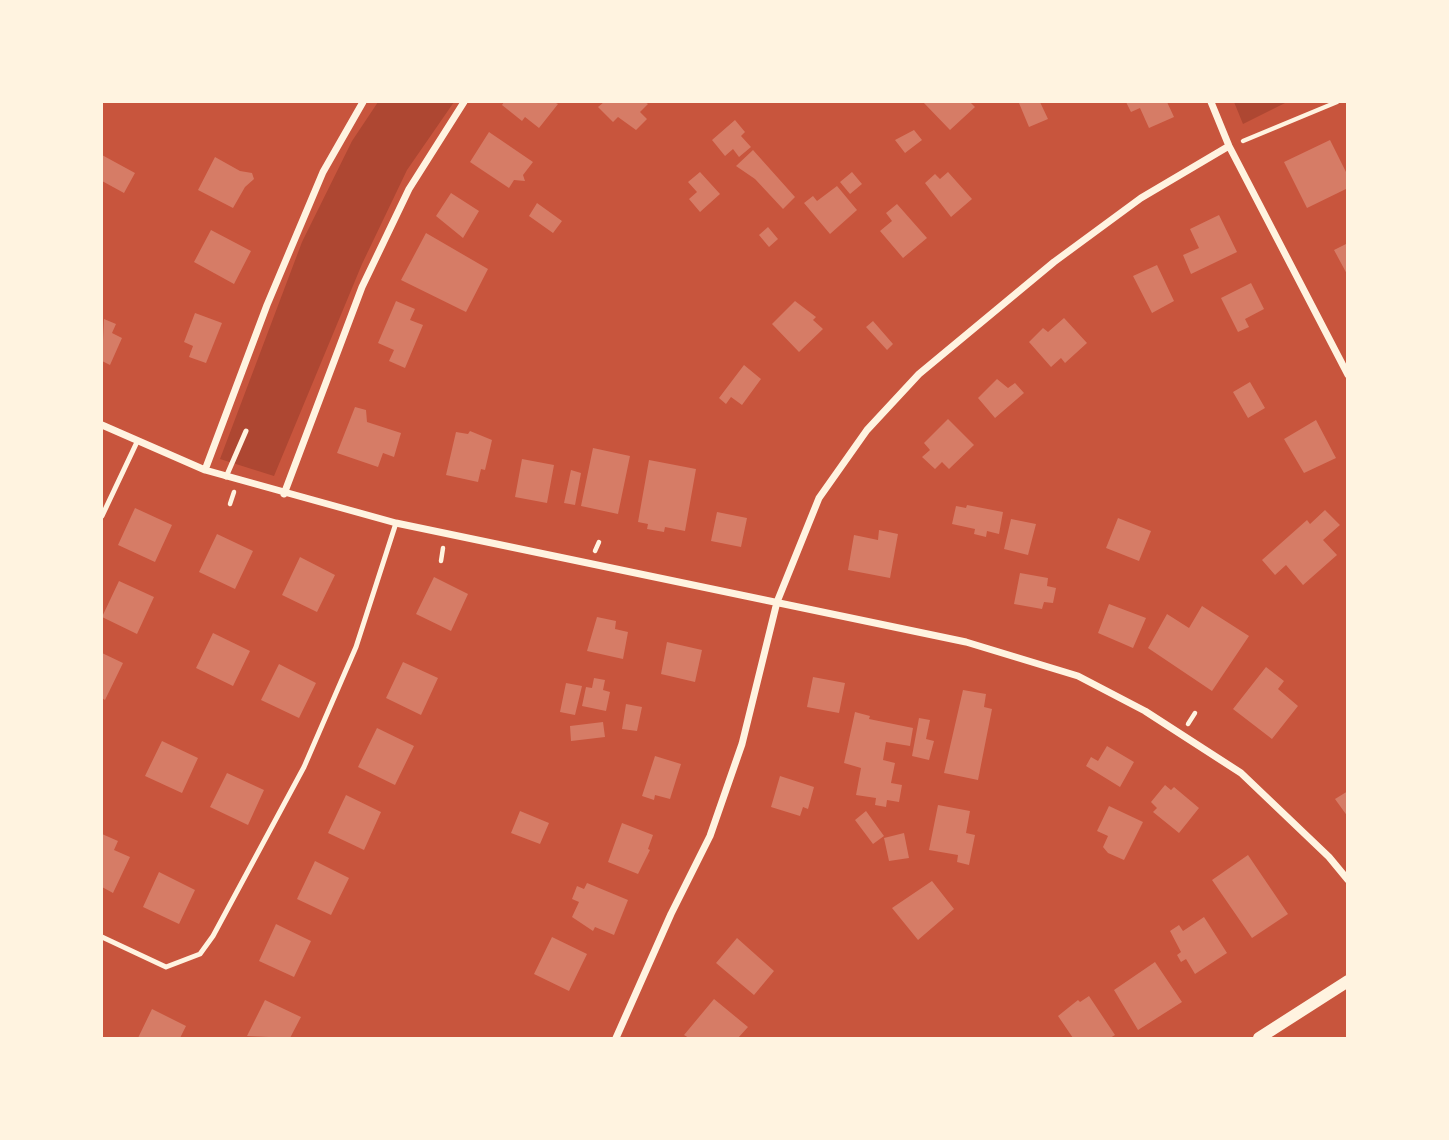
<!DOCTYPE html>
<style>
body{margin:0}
#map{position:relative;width:1449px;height:1140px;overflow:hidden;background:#c8553d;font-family:"IBM Plex Sans",sans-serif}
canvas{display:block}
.frame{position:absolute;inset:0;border:103px solid #fff3e0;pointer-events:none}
</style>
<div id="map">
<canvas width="1449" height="1140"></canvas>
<div class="frame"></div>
</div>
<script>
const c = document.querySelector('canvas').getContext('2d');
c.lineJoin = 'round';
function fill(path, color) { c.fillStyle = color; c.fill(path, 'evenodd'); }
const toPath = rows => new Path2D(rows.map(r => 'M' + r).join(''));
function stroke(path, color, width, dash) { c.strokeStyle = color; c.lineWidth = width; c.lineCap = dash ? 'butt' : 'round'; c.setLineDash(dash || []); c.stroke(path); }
fill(toPath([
 [378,102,454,102,407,170,362,264,274,476,220,459,302,242,352,141],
 [1234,102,1287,102,1243,124]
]), '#ae4732');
fill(toPath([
 [504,102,554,102,558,104,539,128,525,117,522,121,502,105],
 [604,102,645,102,648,104,640,112,647,119,636,130,618,117,613,122,598,107],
 [923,102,970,102,975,107,950,130],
 [1040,102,1048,119,1029,127,1019,103],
 [1126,102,1167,102,1174,117,1149,128,1140,108,1131,112],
 [735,120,745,132,741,136,751,147,739,157,733,149,725,156,712,140],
 [914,130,922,140,905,153,895,140],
 [489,132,533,162,523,175,525,181,514,180,509,188,470,162],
 [1330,140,1348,176,1348,188,1307,208,1284,162],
 [753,150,795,197,783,209,755,179,736,166],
 [102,155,135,173,124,193,102,181],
 [215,157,240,171,252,173,254,179,245,187,233,208,198,190],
 [700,172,720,194,700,212,689,199,697,192,688,182],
 [852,172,862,184,850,194,840,182],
 [948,172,972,199,951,217,925,183,935,174,940,179],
 [837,186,857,210,830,234,804,203,813,196,817,201],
 [451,193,479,211,463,238,436,216],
 [537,203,562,221,553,233,529,216],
 [897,204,927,238,903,258,880,231,892,221,886,213],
 [1219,215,1237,252,1191,274,1183,255,1199,248,1190,229],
 [768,227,778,239,769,247,759,235],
 [211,230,251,251,234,284,194,262],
 [426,233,488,269,466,312,401,280],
 [1348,243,1348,276,1334,250],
 [1157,265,1174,301,1152,313,1133,276],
 [1251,283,1264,309,1245,319,1249,327,1238,332,1221,298],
 [396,301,415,309,410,320,423,325,405,368,389,361,394,350,378,343],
 [795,301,816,317,813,320,823,329,799,352,772,324],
 [195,313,222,323,206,363,189,357,193,346,184,342],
 [1064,318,1087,343,1065,363,1061,358,1051,367,1029,342,1043,328,1048,332],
 [104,319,116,324,112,333,122,338,110,365,102,361],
 [873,321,893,344,887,350,866,327],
 [744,365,761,379,742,405,731,397,726,404,719,398],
 [997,379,1008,388,1015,383,1024,393,995,418,978,398],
 [1250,382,1265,408,1248,418,1233,392],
 [355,407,366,410,367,422,401,433,394,457,383,453,378,467,337,453],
 [948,419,974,445,949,469,942,462,935,469,922,457,930,450,924,443],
 [1316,420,1336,458,1304,473,1284,439],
 [470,431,492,440,485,470,481,469,478,482,446,475,456,432,468,434],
 [593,448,630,456,618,514,581,506],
 [522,459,554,465,547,503,515,497],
 [649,460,696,469,685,531,665,527,664,532,647,529,648,524,638,522],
 [571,470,581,473,575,505,564,503],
 [967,505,1003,512,999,534,987,531,986,537,974,534,975,529,952,524,956,506,966,508],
 [135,508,172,525,155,562,118,545],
 [1325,510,1340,525,1323,540,1337,555,1303,585,1286,565,1275,575,1262,560,1307,520,1310,524],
 [717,512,747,518,741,547,711,541],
 [1118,518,1151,531,1139,561,1106,548],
 [1011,519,1036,524,1028,555,1004,549],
 [879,530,898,534,890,578,848,570,854,535,878,540],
 [217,534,253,551,235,589,199,572],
 [300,557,335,575,317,612,282,595],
 [1020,573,1048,578,1047,586,1056,588,1053,603,1044,602,1042,609,1014,604],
 [434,577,468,594,451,631,416,614],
 [119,581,154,597,137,634,102,617],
 [1109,604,1146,618,1133,648,1098,633],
 [1202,606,1249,636,1212,691,1148,648,1167,614,1189,628],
 [597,617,616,621,615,629,628,632,623,659,587,651],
 [213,633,250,651,233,686,196,668],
 [667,642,702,650,695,682,661,674],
 [102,653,123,663,105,700,102,698],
 [403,662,438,678,421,715,386,698],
 [279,664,316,683,299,718,261,700],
 [1266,667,1284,681,1278,689,1298,706,1272,739,1233,709],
 [813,677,845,683,839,713,807,707],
 [594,678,605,680,603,690,610,692,606,711,582,706,586,687,592,688],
 [566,683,582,686,575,715,560,712],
 [963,690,986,694,984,707,992,709,978,780,944,773],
 [626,704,642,707,637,731,622,729],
 [855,712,870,716,869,719,913,728,910,746,886,742,883,760,895,763,891,783,902,785,899,802,887,800,886,807,875,805,876,798,856,795,861,768,844,763],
 [919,718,930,720,926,739,934,741,929,760,912,756],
 [603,722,605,737,571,741,570,726],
 [377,728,414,746,395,785,358,767],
 [162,741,198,758,182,793,145,776],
 [1107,746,1134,762,1120,787,1086,766,1091,757,1098,761],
 [655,756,681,764,670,799,655,795,654,800,642,796],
 [227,773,264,790,248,825,210,807],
 [780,776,814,787,808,809,803,807,800,816,771,807],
 [1165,785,1171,790,1174,787,1199,808,1179,833,1153,812,1157,808,1151,802],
 [1348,791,1348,817,1335,799],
 [346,795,381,812,364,850,328,833],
 [938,805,970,811,966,833,975,835,969,865,957,862,958,855,929,850],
 [1109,806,1143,822,1124,860,1108,853,1103,847,1108,836,1097,831],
 [520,811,549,823,540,844,511,833],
 [866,811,884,836,873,844,855,820],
 [622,823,653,835,648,849,650,850,638,874,608,862],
 [904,833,909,858,889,861,884,838],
 [102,834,118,841,114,850,130,857,113,893,102,887],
 [1248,855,1288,914,1252,938,1212,880],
 [315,861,349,878,331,915,297,899],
 [159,872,195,890,179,924,143,907],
 [932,881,954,909,918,940,892,908],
 [587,883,628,900,614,935,595,927,593,931,572,917,579,902,572,899,577,886,584,889],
 [1204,917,1227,953,1195,974,1186,959,1181,962,1177,955,1181,952,1170,931,1179,925,1183,931],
 [276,924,311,941,294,977,259,961],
 [552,937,587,954,569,991,534,974],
 [737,938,774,971,754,995,716,963],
 [1155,962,1182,1002,1138,1030,1114,990],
 [1089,996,1115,1035,1110,1038,1073,1038,1058,1016,1078,1000,1080,1002],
 [714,999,748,1027,738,1038,689,1038,684,1035],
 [265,1000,301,1017,290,1038,247,1036],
 [152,1009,186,1026,180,1038,138,1038]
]), '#d67c66');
stroke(toPath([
 [1243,141,1337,102],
 [230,504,234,492],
 [595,551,599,542],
 [441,561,443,548],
 [1188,724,1195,713]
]), '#fff3e0', 4.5);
stroke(toPath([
 [226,477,246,431],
 [102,516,137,442],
 [102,937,166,967,200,954,213,936,304,767,356,647,396,523]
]), '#fff3e0', 5);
stroke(toPath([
 [1211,102,1229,146,1348,375],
 [102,425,205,470,396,523,966,642,1078,676,1145,711,1241,773,1329,857,1348,880],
 [205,470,267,305,323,172,363,102],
 [284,494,362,287,409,189,464,102],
 [616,1038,671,914,710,836,742,744,777,602,819,498,867,430,919,374,1054,262,1141,198,1229,146]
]), '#fff3e0', 7);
stroke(toPath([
 [1259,1038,1348,981]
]), '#fff3e0', 12);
</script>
